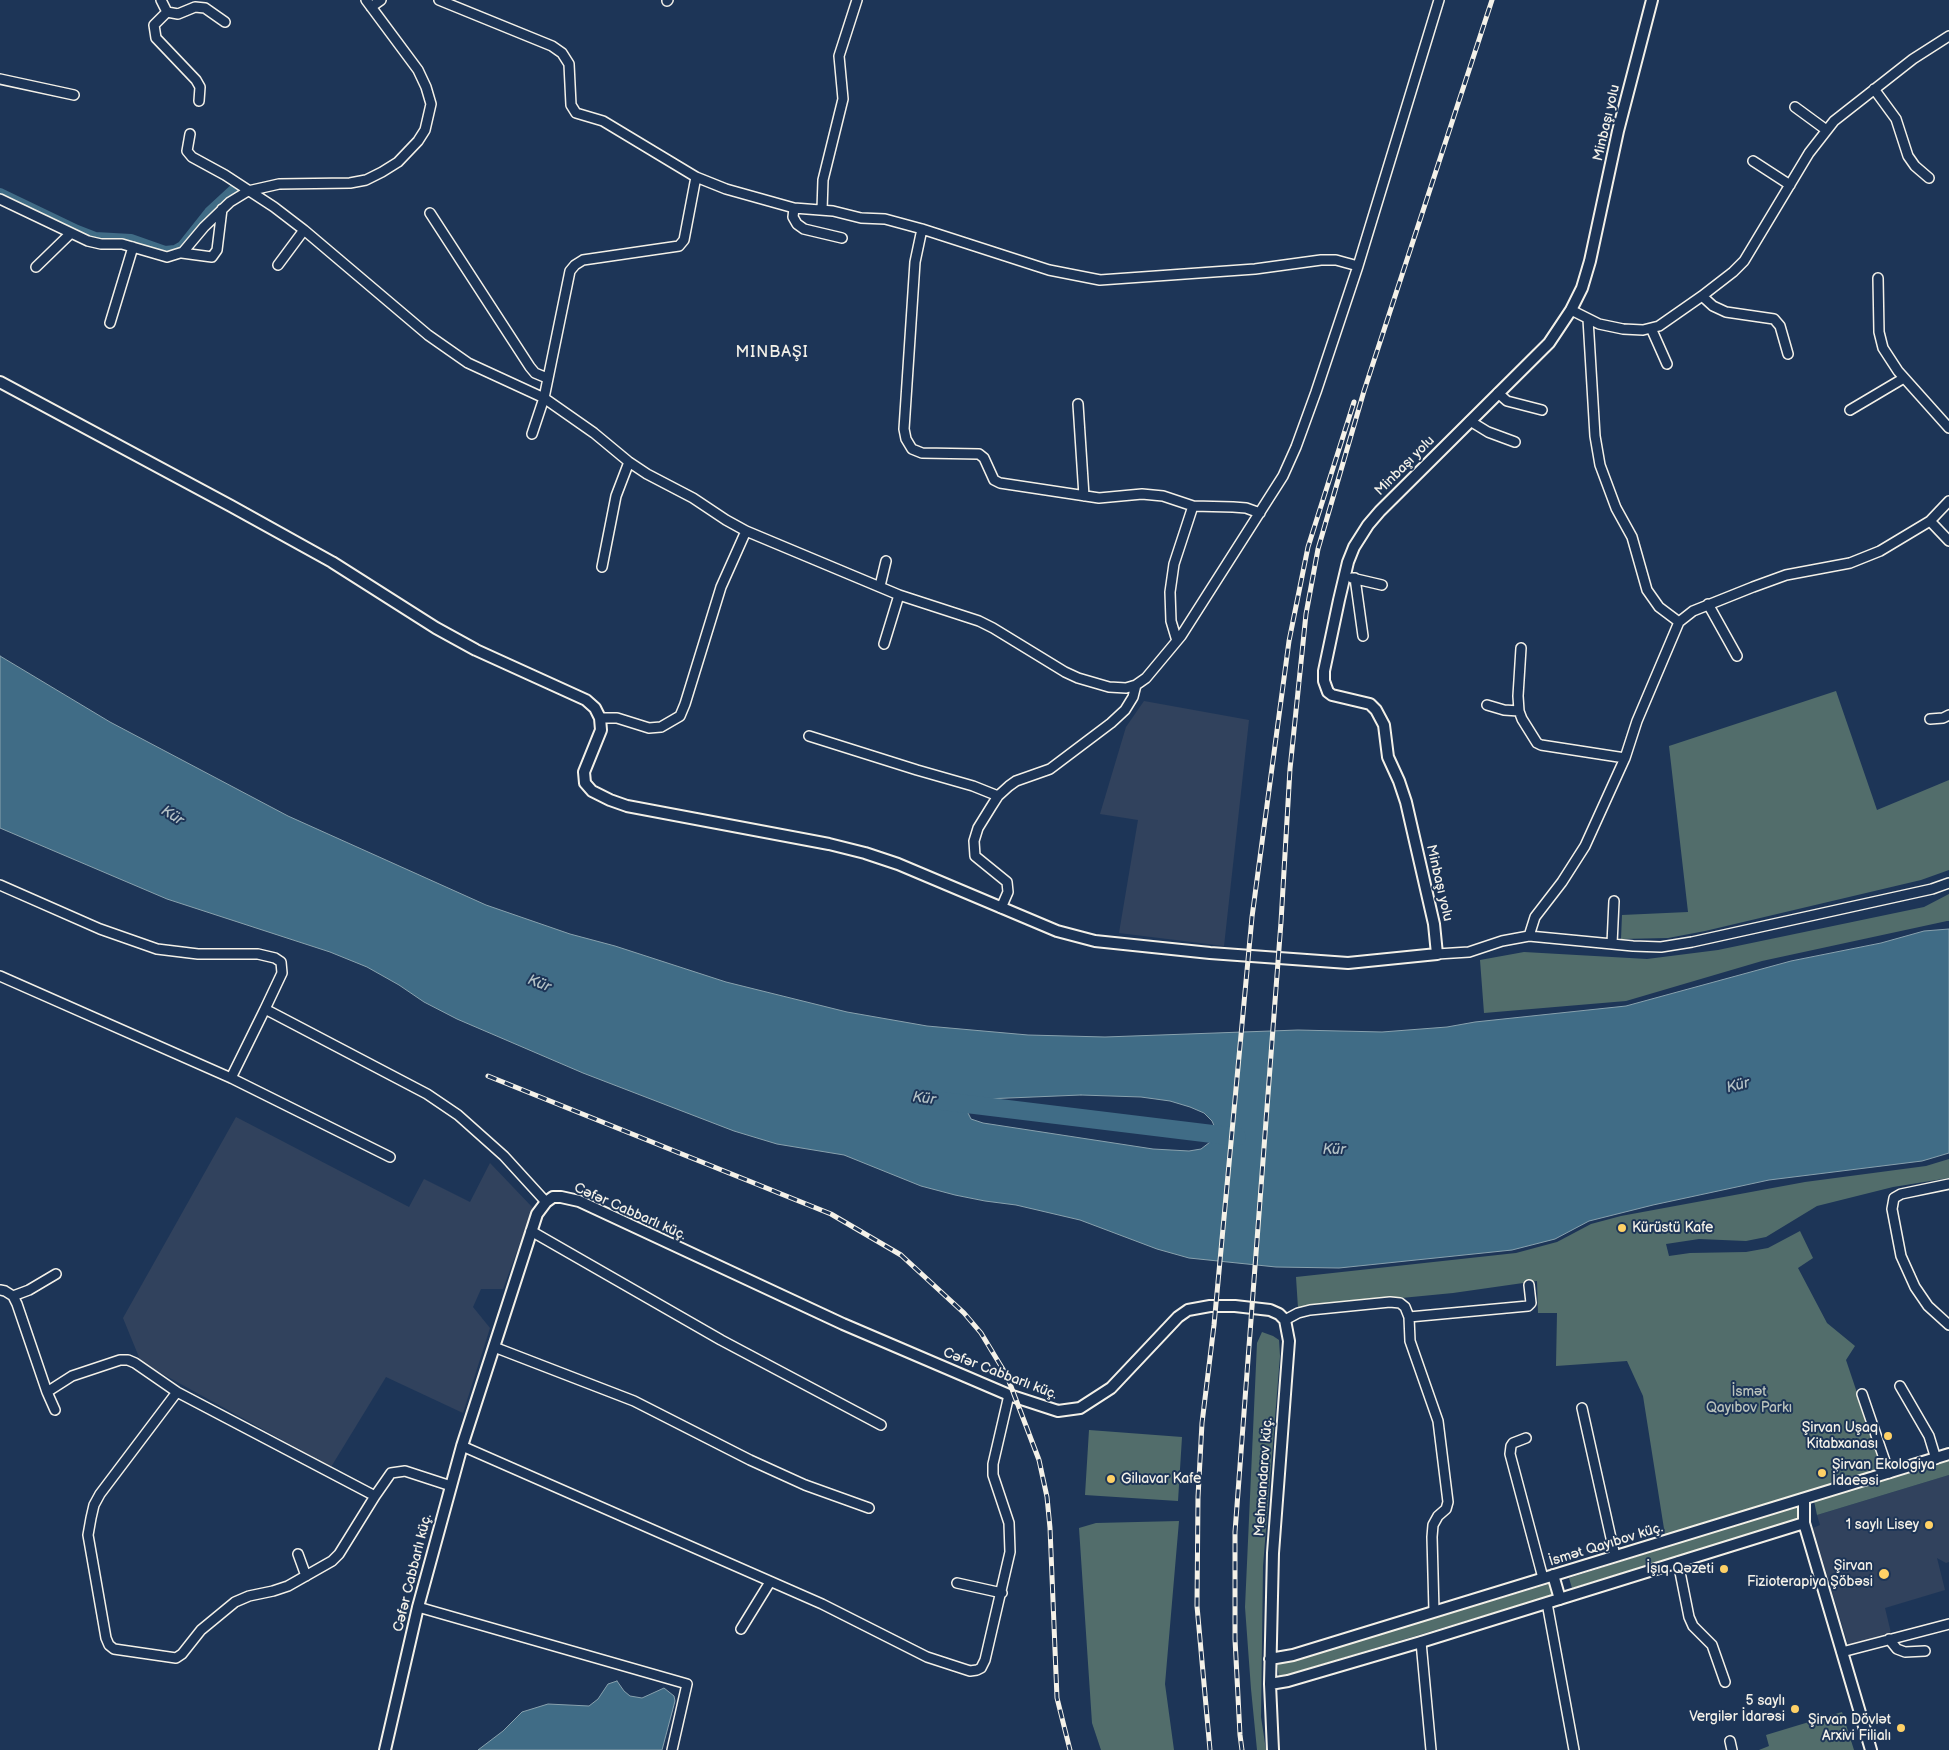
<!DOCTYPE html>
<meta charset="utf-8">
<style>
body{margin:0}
canvas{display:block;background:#1d3557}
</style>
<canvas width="1949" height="1750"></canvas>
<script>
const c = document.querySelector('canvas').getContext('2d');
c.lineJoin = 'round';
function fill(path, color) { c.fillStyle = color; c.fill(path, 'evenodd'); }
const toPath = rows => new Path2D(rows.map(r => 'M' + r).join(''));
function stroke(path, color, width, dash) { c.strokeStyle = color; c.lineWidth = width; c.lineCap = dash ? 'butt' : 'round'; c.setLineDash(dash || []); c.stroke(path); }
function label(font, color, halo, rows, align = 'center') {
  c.font = font + ' "Balsamiq Sans",sans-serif'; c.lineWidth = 4; c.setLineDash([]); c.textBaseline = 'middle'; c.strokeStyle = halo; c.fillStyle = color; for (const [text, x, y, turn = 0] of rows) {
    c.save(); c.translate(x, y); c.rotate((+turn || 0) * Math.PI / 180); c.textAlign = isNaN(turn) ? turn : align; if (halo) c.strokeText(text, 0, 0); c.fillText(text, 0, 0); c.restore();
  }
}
fill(toPath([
 [1144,701,1249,720,1224,946,1119,933,1138,820,1100,814,1126,727],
 [236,1117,409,1207,424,1179,470,1202,490,1163,533,1208,503,1289,481,1289,473,1307,490,1328,463,1413,386,1377,331,1467,141,1362,123,1318],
 [1949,1475,1949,1562,1946,1563,1937,1558,1945,1590,1885,1608,1891,1633,1848,1645,1813,1528,1820,1525,1817,1515]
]), '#31425d');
fill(toPath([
 [1836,691,1877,810,1949,780,1949,870,1921,880,1705,931,1668,938,1621,939,1622,915,1688,912,1669,746],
 [1949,894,1949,921,1947,921,1762,961,1626,1001,1484,1013,1480,960,1524,952,1647,959,1718,950,1924,907],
 [1949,1159,1949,1178,1893,1187,1817,1206,1766,1237,1746,1241,1699,1239,1666,1244,1669,1256,1690,1253,1746,1252,1768,1248,1800,1231,1813,1258,1798,1268,1827,1323,1855,1346,1846,1360,1883,1470,1665,1535,1643,1396,1627,1361,1556,1366,1557,1313,1538,1313,1537,1281,1453,1293,1298,1308,1296,1277,1516,1253,1557,1242,1591,1224,1621,1216,1805,1182,1926,1166],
 [1262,1332,1273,1336,1279,1340,1280,1356,1263,1566,1261,1717,1266,1750,1257,1750,1251,1689,1245,1607,1257,1343],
 [1089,1430,1182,1437,1178,1501,1085,1495],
 [1949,1460,1949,1475,1817,1515,1814,1501],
 [1797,1506,1797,1519,1572,1588,1569,1578],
 [1179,1521,1165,1684,1174,1750,1101,1750,1092,1723,1079,1528,1096,1523],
 [1549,1584,1552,1595,1279,1677,1277,1665],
 [1842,1712,1854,1750,1759,1750,1769,1746,1766,1735]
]), '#526d6b');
const water = toPath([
 [0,656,110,722,288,816,486,905,570,934,615,946,726,982,847,1012,927,1026,1028,1035,1105,1037,1298,1030,1382,1032,1447,1027,1475,1022,1626,1006,1791,961,1881,943,1924,931,1949,929,1949,1153,1922,1161,1769,1180,1653,1205,1589,1221,1555,1239,1512,1250,1339,1268,1276,1267,1189,1258,1157,1249,1080,1220,1016,1205,985,1201,955,1195,921,1186,844,1155,777,1144,734,1131,583,1073,457,1019,424,1002,399,985,367,967,330,952,167,899,0,828,0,656],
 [1081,1095,1141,1097,1170,1101,1190,1107,1204,1113,1212,1121,1216,1130,1214,1139,1201,1149,1189,1151,1153,1149,983,1123,971,1119,965,1107,967,1103,973,1101,985,1099,1081,1095],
 [617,1681,624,1691,630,1696,642,1698,664,1688,674,1696,675,1701,662,1750,478,1750,503,1731,522,1712,548,1704,589,1706,598,1699,608,1684,617,1681]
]);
fill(water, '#406c86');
stroke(water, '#88a1ad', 1);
stroke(toPath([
 [0,193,77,230,95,237,131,239,165,251,175,250,182,246,209,212,235,188]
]), '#406c86', 10);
stroke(toPath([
 [942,1101,1237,1137]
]), '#406c86', 18);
const minor = toPath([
 [161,0,167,12,154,25,156,38,196,80,200,87,199,101],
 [439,0,552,46,562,53,569,64,571,105,576,113,603,121,696,177,726,189,794,208,833,211,861,218,885,219,922,229,1049,270,1100,280,1255,269,1321,260,1336,260,1358,266],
 [667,1,668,0],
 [371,7,381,0],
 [167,12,178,14,195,7,205,8,225,22],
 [0,79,74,95],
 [1874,89,1896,119,1908,156,1915,166,1929,178],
 [1795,107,1825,129],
 [190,134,187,151,192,157,225,175,274,207,304,230,428,335,468,363,544,398,594,433,629,462,647,474,693,498,726,520,746,531,899,595,979,621,993,628,1065,672,1078,678,1109,687,1126,688,1136,685,1146,678,1181,636,1283,476,1296,447,1316,392,1358,266,1439,0],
 [1753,161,1790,185],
 [0,199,88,241,101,244,122,244,167,257,183,252,204,227,230,202,248,191,279,184,350,183,366,180,382,172,398,162,418,141,425,130,431,104,426,87,418,70,366,0],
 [794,208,793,217,797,224,804,229,842,238],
 [822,210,823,180,843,99,839,56,857,0],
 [430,213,530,367,535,373,547,378],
 [922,229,915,262,904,429,906,439,912,449,922,453,979,454,984,458,994,480,1000,483,1099,498,1142,494,1163,496,1193,506,1233,507,1246,508,1260,513],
 [182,253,212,257,217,250,222,209],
 [278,265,304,230],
 [36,267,70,234],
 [1878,278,1879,332,1883,348,1898,371,1949,428],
 [1702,296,1713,306,1726,312,1774,319,1780,326,1788,354],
 [1571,310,1599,324,1623,329,1643,330,1659,326,1702,296,1733,272,1744,261,1809,153,1834,121,1913,59,1949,36],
 [1588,319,1595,436,1600,465,1616,508,1632,537,1647,590,1659,607,1679,622],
 [110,323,133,247],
 [1651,328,1667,364],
 [1498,393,1507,401,1542,410],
 [1078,404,1084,496],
 [1850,410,1904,378],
 [1470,421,1488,432,1515,442],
 [532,434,544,398,570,271,575,265,583,260,679,246,684,240,696,177],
 [1930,521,1949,541],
 [602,567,616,496,629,462],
 [1352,578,1382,585],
 [1355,578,1363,636],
 [880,586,886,561],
 [1708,604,1737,656],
 [1177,641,1171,621,1170,592,1174,564,1193,506],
 [884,644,899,595],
 [1521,648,1518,696,1519,711,1522,719,1537,743,1541,745,1625,758],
 [1487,705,1504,710,1519,711],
 [600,718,617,718,649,728,661,727,680,716,685,704,721,587,746,531],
 [1930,719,1943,718,1949,715],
 [809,736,917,770,973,786,998,796],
 [0,885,100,929,157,949,198,954,258,954,275,958,281,962,282,973,265,1009],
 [1001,908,1008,892,1007,882,975,856,974,841,978,828,991,807,998,796,1009,786,1016,781,1050,769,1111,723,1125,710,1133,697,1136,685],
 [1529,936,1535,917,1562,882,1585,846,1625,758,1637,721,1679,622,1693,611,1753,587,1786,575,1850,563,1880,551,1930,521,1949,501],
 [1612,944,1614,901],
 [1437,954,1469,952,1502,941,1529,936,1633,946,1661,947,1692,942,1932,889,1949,883],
 [0,976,231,1078,390,1157],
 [231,1078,265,1009,427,1094,458,1115,504,1156,546,1202],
 [1949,1184,1901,1194,1894,1198,1892,1209,1901,1256,1915,1287,1928,1306,1949,1325],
 [531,1231,721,1340,881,1425],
 [0,1290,5,1291,13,1296,17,1304,47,1392,72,1376,120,1360,128,1360,135,1363,177,1392,375,1496],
 [13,1296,29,1290,56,1274],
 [1409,1317,1410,1341,1438,1421,1448,1502,1446,1509,1438,1516,1433,1525,1432,1537,1434,1611],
 [1285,1320,1298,1313,1310,1310,1390,1302,1400,1303,1405,1307,1409,1317,1528,1306,1531,1303,1529,1285],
 [494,1347,634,1401,750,1460,805,1485,869,1508],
 [1900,1386,1929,1436,1936,1459],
 [47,1392,55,1410],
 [177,1392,100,1494,94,1505,91,1518,88,1535,106,1638,109,1645,114,1649,176,1658,182,1654,201,1630,235,1602,249,1596,273,1591,288,1586,332,1561,339,1554,375,1496,391,1473,405,1471,451,1486],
 [1862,1394,1889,1473],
 [1582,1408,1615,1556],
 [1526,1438,1513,1443,1511,1446,1510,1454,1543,1578],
 [462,1446,822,1604,927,1657,970,1671,977,1670,981,1668,985,1660,1010,1552,1009,1523,993,1475,993,1464,1009,1395],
 [298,1554,306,1576],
 [1678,1562,1689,1617,1693,1626,1712,1645,1725,1682],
 [957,1583,1002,1593],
 [1547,1603,1574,1750],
 [418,1607,687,1684,672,1750],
 [741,1629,770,1582],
 [1889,1639,1897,1649,1905,1652,1925,1651],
 [1421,1642,1431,1750],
 [1842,1652,1949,1624],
 [1730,1741,1732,1750]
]);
const tertiary = toPath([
 [0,382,231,506,332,562,436,628,476,650,586,700,595,708,600,718,601,730,584,772,585,783,592,791,610,800,627,806,829,844,865,853,898,864,1057,931,1095,941,1210,953,1348,963,1437,954,1434,924,1406,802,1399,781,1388,757,1384,725,1376,710,1370,704,1332,695,1328,692,1324,681,1324,671,1339,600,1348,562,1354,547,1368,525,1380,511,1549,343,1571,310,1582,288,1590,261,1618,131,1652,0],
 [1804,1499,1804,1523,1871,1750],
 [1553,1575,1560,1599],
 [1270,1659,1293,1655,1949,1454],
 [1270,1684,1288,1681,1421,1642,1804,1523],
 [385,1750,418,1607,462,1446,537,1214,546,1202,553,1197,561,1197,579,1201,843,1324,1009,1395,1058,1411,1080,1408,1111,1388,1178,1317,1188,1310,1210,1306,1235,1306,1270,1310,1279,1314,1285,1320,1289,1341,1273,1553,1270,1684,1273,1750]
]);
stroke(minor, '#f4f1e8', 12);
stroke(tertiary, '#f4f1e8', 14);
stroke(minor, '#1d3557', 9);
stroke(tertiary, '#1d3557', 10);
const rail = toPath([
 [488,1076,831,1214,901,1255,964,1313,981,1333,1007,1376,1039,1460,1047,1497,1050,1528,1057,1698,1070,1750],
 [1210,1750,1197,1606,1198,1497,1202,1423,1214,1325,1252,917,1289,641,1308,547,1354,402],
 [1242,1750,1240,1735,1235,1639,1235,1532,1281,922,1290,769,1306,614,1318,549,1364,391,1492,0]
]);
stroke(rail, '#f4f1e8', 5);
stroke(rail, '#1d3557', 3, [9]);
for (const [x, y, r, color] of [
 [1622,1228,5,"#ffd166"],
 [1888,1436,5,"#ffd166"],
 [1822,1473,5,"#ffd166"],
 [1111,1479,5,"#ffd166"],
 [1929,1525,5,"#ffd166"],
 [1724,1569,5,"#ffd166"],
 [1884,1574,6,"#ffd166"],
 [1795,1709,5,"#ffd166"],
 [1901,1728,5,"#ffd166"]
]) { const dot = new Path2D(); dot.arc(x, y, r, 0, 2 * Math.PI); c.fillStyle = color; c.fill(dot); stroke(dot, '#1d3557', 2); }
label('14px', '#f4f1e8', '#1d3557', [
 ["Minbaşı yolu",1607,123,-77],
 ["Minbaşı yolu",1405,466,-45],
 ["Minbaşı yolu",1439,883,77],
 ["Cəfər Cabbarlı küç.",630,1212,24],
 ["Cəfər Cabbarlı küç.",1000,1374,21],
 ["Mehmandarov küç.",1264,1477,-86],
 ["İsmət Qayıbov küç.",1606,1545,-17],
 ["Cəfər Cabbarlı küç.",413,1573,-76]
]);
label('14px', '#f4f1e8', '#1d3557', [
 ["Kürüstü Kafe",1632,1228,"left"],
 ["Şirvan Uşaq",1878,1428],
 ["Kitabxanası",1878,1444],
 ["Şirvan Ekologiya",1832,1465,"left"],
 ["İdaeəsi",1832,1481,"left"],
 ["Gilıavar Kafe",1121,1479,"left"],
 ["1 saylı Lisey",1919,1525],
 ["Şirvan",1873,1566],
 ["Fizioterapiya Şöbəsi",1873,1582],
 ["İşıq Qəzeti",1714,1569],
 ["5 saylı",1785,1701],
 ["Vergilər İdarəsi",1785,1717],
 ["Şirvan Dövlət",1891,1720],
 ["Arxivi Filialı",1891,1736]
], 'right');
label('14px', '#bbc3bc', '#1d3557', [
 ["İsmət",1749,1392],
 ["Qayıbov Parkı",1749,1408]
]);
label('italic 15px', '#b5c2c6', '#1d3557', [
 ["Kür",172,816,32],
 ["Kür",539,984,21],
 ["Kür",1738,1086,-15],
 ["Kür",924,1099,7],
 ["Kür",1334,1150]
]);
c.letterSpacing = '1px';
label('16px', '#f4f1e8', '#1d3557', [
 ["MINBAŞI",772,353]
]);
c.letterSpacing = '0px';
</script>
